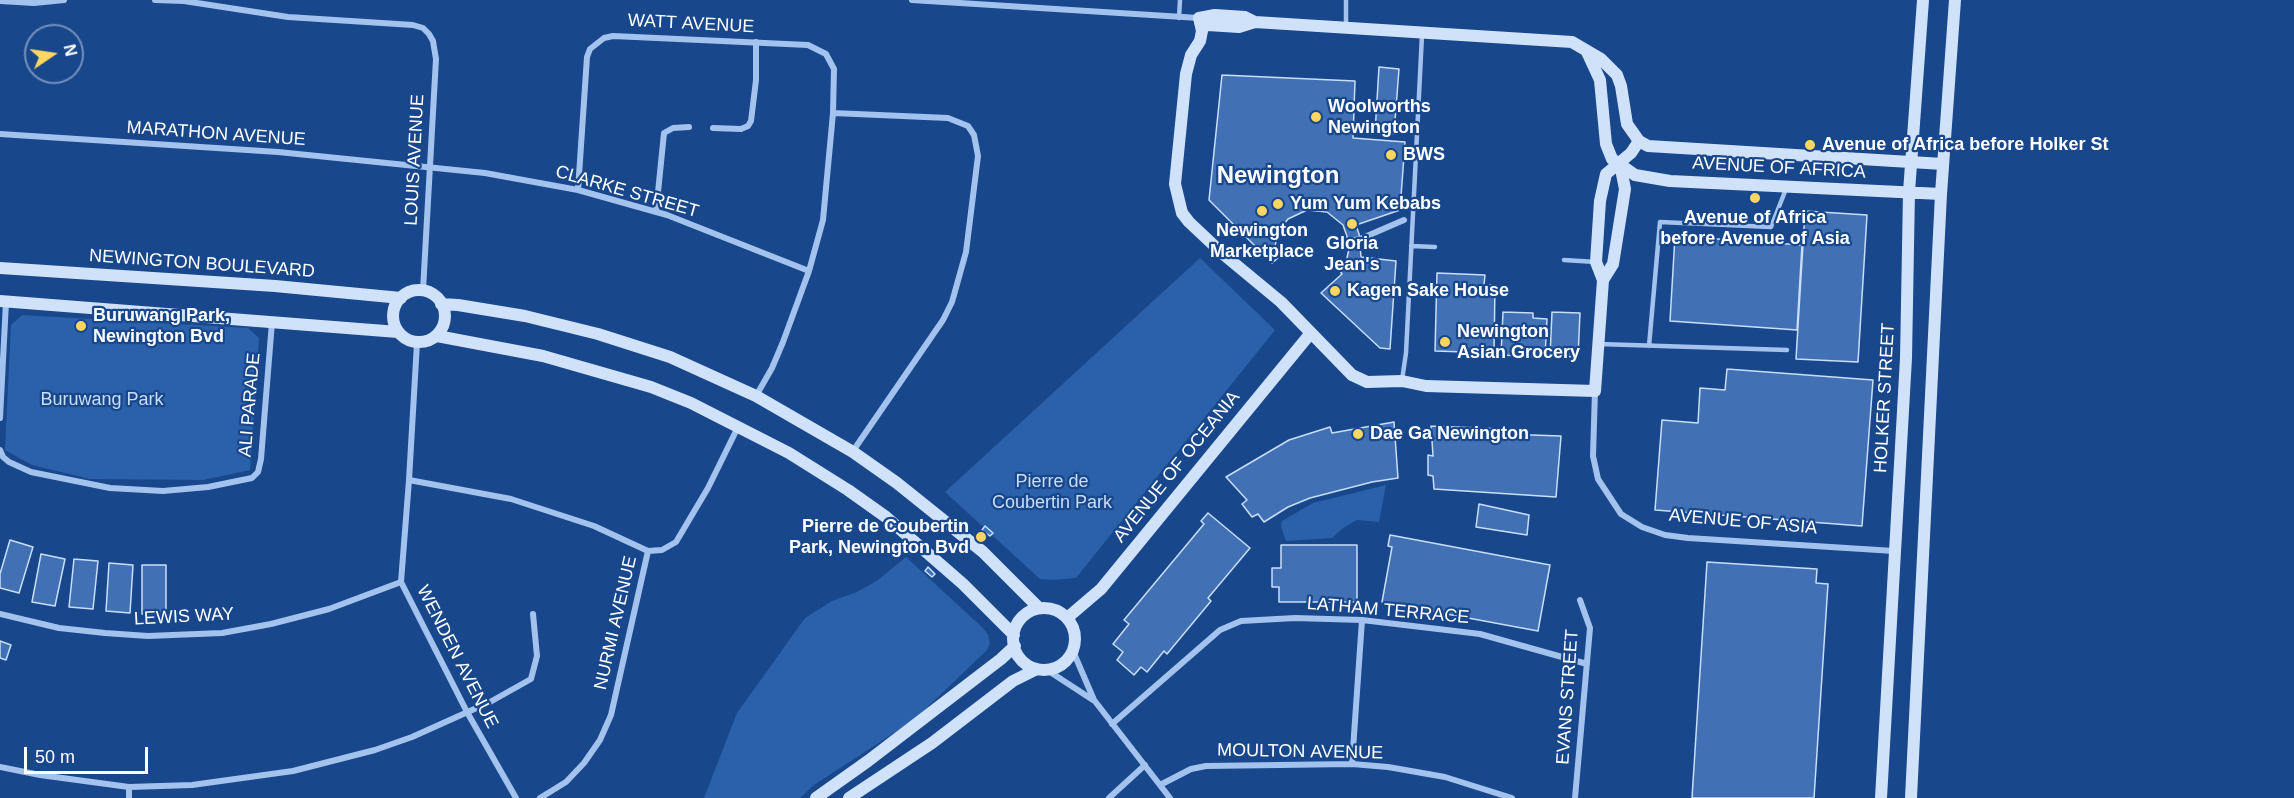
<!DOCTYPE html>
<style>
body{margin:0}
#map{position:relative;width:2294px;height:798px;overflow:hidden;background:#18478c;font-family:Helvetica,sans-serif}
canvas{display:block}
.north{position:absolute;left:24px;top:24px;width:60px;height:60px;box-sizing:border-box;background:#18478c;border:2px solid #7491ba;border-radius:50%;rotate:77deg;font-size:16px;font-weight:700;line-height:24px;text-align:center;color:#fff}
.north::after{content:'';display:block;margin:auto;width:21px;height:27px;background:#ffd660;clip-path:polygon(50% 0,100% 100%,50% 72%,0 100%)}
.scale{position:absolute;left:24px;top:747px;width:124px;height:27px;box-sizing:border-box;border:3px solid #fff;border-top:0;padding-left:8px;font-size:18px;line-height:21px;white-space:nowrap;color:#fff;-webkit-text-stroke:4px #18478c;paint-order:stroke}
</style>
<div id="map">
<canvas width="2294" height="798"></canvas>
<div class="north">N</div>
<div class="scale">50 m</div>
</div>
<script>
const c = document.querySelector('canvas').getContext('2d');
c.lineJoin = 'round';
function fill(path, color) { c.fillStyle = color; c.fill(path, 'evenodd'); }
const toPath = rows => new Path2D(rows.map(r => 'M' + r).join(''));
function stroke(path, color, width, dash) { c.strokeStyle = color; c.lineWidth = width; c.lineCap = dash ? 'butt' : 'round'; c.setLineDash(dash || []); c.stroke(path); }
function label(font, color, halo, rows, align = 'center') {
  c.font = font + ' Helvetica,sans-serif'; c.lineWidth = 4.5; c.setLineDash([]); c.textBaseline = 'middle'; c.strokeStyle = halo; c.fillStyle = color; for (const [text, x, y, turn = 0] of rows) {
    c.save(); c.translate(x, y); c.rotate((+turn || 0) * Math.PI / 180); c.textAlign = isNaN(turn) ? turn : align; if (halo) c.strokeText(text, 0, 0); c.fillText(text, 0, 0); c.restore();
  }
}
fill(toPath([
 [1200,258,1275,330,1076,578,1054,580,1040,579,945,492],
 [22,315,248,328,259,338,250,470,203,480,90,479,32,465,5,450,11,325],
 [1386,485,1379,522,1357,520,1343,528,1332,538,1286,541,1281,527,1282,521,1313,503],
 [906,557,984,629,988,635,990,643,987,650,914,720,814,785,800,798,704,798,737,713,805,618,832,601,857,592,878,580]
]), '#2b61aa');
const building = toPath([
 [1379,67,1399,69,1394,134,1375,133,1379,67],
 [1222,75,1355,81,1353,138,1405,142,1400,210,1356,225,1359,234,1361,257,1396,261,1390,349,1380,348,1321,293,1342,274,1340,271,1346,262,1350,245,1343,225,1327,212,1307,210,1288,219,1277,233,1275,248,1278,258,1272,263,1209,200,1222,75],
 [1805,211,1867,215,1858,362,1796,359,1805,211],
 [1675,236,1802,245,1797,330,1670,321,1675,236],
 [1437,273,1485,275,1484,285,1495,285,1494,353,1435,351,1437,273],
 [1503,312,1533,313,1533,318,1547,319,1545,357,1501,355,1503,312],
 [1552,312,1580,313,1578,357,1550,356,1552,312],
 [1727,369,1873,380,1862,526,1655,510,1662,420,1698,423,1700,388,1725,390,1727,369],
 [1394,422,1398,478,1372,482,1310,498,1288,507,1264,522,1258,514,1252,517,1242,504,1247,500,1226,477,1289,440,1330,427,1332,433,1394,422],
 [1431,426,1503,429,1503,434,1561,436,1556,497,1434,489,1433,476,1428,475,1428,455,1433,456,1431,426],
 [1479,504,1529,515,1527,535,1476,527,1479,504],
 [1208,513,1250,548,1208,598,1211,601,1167,654,1164,651,1147,672,1141,667,1134,675,1117,660,1123,652,1113,644,1129,624,1124,620,1204,524,1201,521,1208,513],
 [985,526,993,533,990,536,982,530,985,526],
 [1390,535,1550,565,1538,631,1382,602,1392,547,1388,546,1390,535],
 [10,540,33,547,19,593,0,588,0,574,10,540],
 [1281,545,1357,545,1357,602,1279,602,1279,587,1272,587,1272,568,1281,568,1281,545],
 [41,554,65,559,55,606,32,602,41,554],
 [74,559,98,561,93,609,69,607,74,559],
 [1707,562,1817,569,1816,583,1828,584,1814,798,1692,798,1707,562],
 [109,563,133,565,130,613,106,611,109,563],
 [142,565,166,565,166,614,142,614,142,565],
 [928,567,935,574,932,577,925,571,928,567],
 [0,641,11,645,6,660,0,658,0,641]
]);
fill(building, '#4171b4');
stroke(building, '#c9defa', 1.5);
stroke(toPath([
 [1179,18,1180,0],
 [1346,25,1346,0],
 [1411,246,1435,247],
 [1564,260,1596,262],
 [1599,344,1787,350],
 [1649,346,1660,222,1771,227,1786,189],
 [1402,380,1406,353,1422,35]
]), '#a3c3ee', 4.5);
stroke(toPath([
 [155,0,184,1,288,17,413,25,423,28,429,34,433,41,436,59,423,290],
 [912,0,1199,18],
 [0,1,34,3,64,0],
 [833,113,948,118,968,126,974,135,978,156,966,252,952,302,943,320,853,451],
 [713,128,741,129,748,126,751,121,756,80,756,42],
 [0,134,278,152,485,173,578,190,667,215,809,271],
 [578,190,587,57,590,49,604,38,613,36,808,45,826,54,834,69,833,113,823,220,809,271,783,342,772,368,756,396],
 [656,212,664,133,673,128,689,127],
 [1344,240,1349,241,1360,239,1404,220],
 [417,343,409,480,401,582,467,712,516,798],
 [1595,391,1593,456,1598,479,1621,514,1642,527,1665,535,1688,538,1894,551],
 [0,418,6,302],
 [0,450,3,457,9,462,31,472,110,488,163,491,208,487,252,478,258,472,261,459,272,322],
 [409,480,511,499,594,526,648,551],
 [0,614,59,628,105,633,148,636,222,633,271,624,329,609,401,582],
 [1073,651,1094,700,1170,798],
 [1047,670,1093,700],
 [1112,724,1220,630,1241,621,1295,618,1362,620,1480,634,1587,664],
 [1352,764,1362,620],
 [0,767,40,775,129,787,192,785,293,771,375,750,412,737,490,702,531,679,537,656,533,614],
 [1160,785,1191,769,1206,766,1352,764,1388,767,1445,777,1512,798],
 [129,798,129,787],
 [540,798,566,782,584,763,600,740,611,715,648,551,662,550,676,542,708,488,738,427],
 [1109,798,1145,765],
 [1575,798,1590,628,1580,600]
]), '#a3c3ee', 6);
stroke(toPath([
 [1199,18,1202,31,1200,41,1191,55,1186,74,1175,184,1182,213,1189,222,1223,254,1281,302,1352,375,1367,382,1402,381,1426,386,1595,391,1603,280,1613,264,1625,189,1620,164],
 [1199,18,1208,25,1239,27,1255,22,1572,42,1601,59,1617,75,1621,86,1627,124,1639,141,1648,146,1943,164],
 [1199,18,1215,15,1245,17,1255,22],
 [1587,52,1600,80,1606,144,1612,159,1635,175,1670,181,1941,194],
 [0,268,275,286,401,298],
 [1603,280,1596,262,1600,201,1606,174,1631,153,1639,141],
 '393 316a26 26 0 1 1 52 0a26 26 0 1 1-52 0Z',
 [0,301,398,332],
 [441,304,458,305,525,316,598,334,670,357,756,396,853,452,897,483,983,552,1039,608],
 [437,336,543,356,651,387,691,403,789,453,848,490,886,517,963,584,1014,635],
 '1013 639a31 31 0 1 1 62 0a31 31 0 1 1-62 0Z',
 [1067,618,1101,589,1310,334],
 [816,798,868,761,1001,659,1015,646],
 [849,798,932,743,1013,681,1037,669],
 [1881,798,1906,358,1909,192,1923,0],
 [1911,798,1941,194,1955,0]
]), '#d0e1fa', 12);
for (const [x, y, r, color] of [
 [1316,117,6,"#ffd660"],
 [1810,145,6,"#ffd660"],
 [1391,155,6,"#ffd660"],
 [1755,198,6,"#ffd660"],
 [1278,204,6,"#ffd660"],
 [1262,211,6,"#ffd660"],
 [1352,224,6,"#ffd660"],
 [1335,291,6,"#ffd660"],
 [81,326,6,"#ffd660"],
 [1445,342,6,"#ffd660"],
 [1358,434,6,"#ffd660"],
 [981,537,6,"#ffd660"]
]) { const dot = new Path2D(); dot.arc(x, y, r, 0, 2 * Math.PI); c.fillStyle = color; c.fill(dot); stroke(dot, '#18478c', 2); }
label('18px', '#fff', '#18478c', [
 ["WATT AVENUE",691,24,3],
 ["MARATHON AVENUE",216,134,4],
 ["LOUIS AVENUE",415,160,-87],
 ["AVENUE OF AFRICA",1779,168,3],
 ["CLARKE STREET",627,192,16],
 ["NEWINGTON BOULEVARD",202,264,4],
 ["HOLKER STREET",1885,398,-87],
 ["ALI PARADE",250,405,-85],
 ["AVENUE OF OCEANIA",1177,467,-51],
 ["AVENUE OF ASIA",1743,522,5],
 ["LATHAM TERRACE",1388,611,5],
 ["LEWIS WAY",184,617,-3],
 ["NURMI AVENUE",616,623,-77],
 ["WENDEN AVENUE",457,657,63],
 ["EVANS STREET",1568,697,-86],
 ["MOULTON AVENUE",1300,752,1]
]);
label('bold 18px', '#fff', '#18478c', [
 ["Woolworths",1328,107],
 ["Newington",1328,128],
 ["Avenue of Africa before Holker St",1822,145],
 ["BWS",1403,155],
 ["Yum Yum Kebabs",1290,204],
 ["Avenue of Africa",1755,218,"center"],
 ["before Avenue of Asia",1755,239,"center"],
 ["Newington",1262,231,"center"],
 ["Marketplace",1262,252,"center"],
 ["Gloria",1352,244,"center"],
 ["Jean's",1352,265,"center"],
 ["Kagen Sake House",1347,291],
 ["Buruwang Park,",93,316],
 ["Newington Bvd",93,337],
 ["Newington",1457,332],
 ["Asian Grocery",1457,353],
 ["Dae Ga Newington",1370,434],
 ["Pierre de Coubertin",969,527,"right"],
 ["Park, Newington Bvd",969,548,"right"]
], 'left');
label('18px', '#c9defa', '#18478c', [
 ["Buruwang Park",102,400],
 ["Pierre de",1052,482],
 ["Coubertin Park",1052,503]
]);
label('bold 24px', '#fff', '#18478c', [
 ["Newington",1278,176]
]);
</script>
